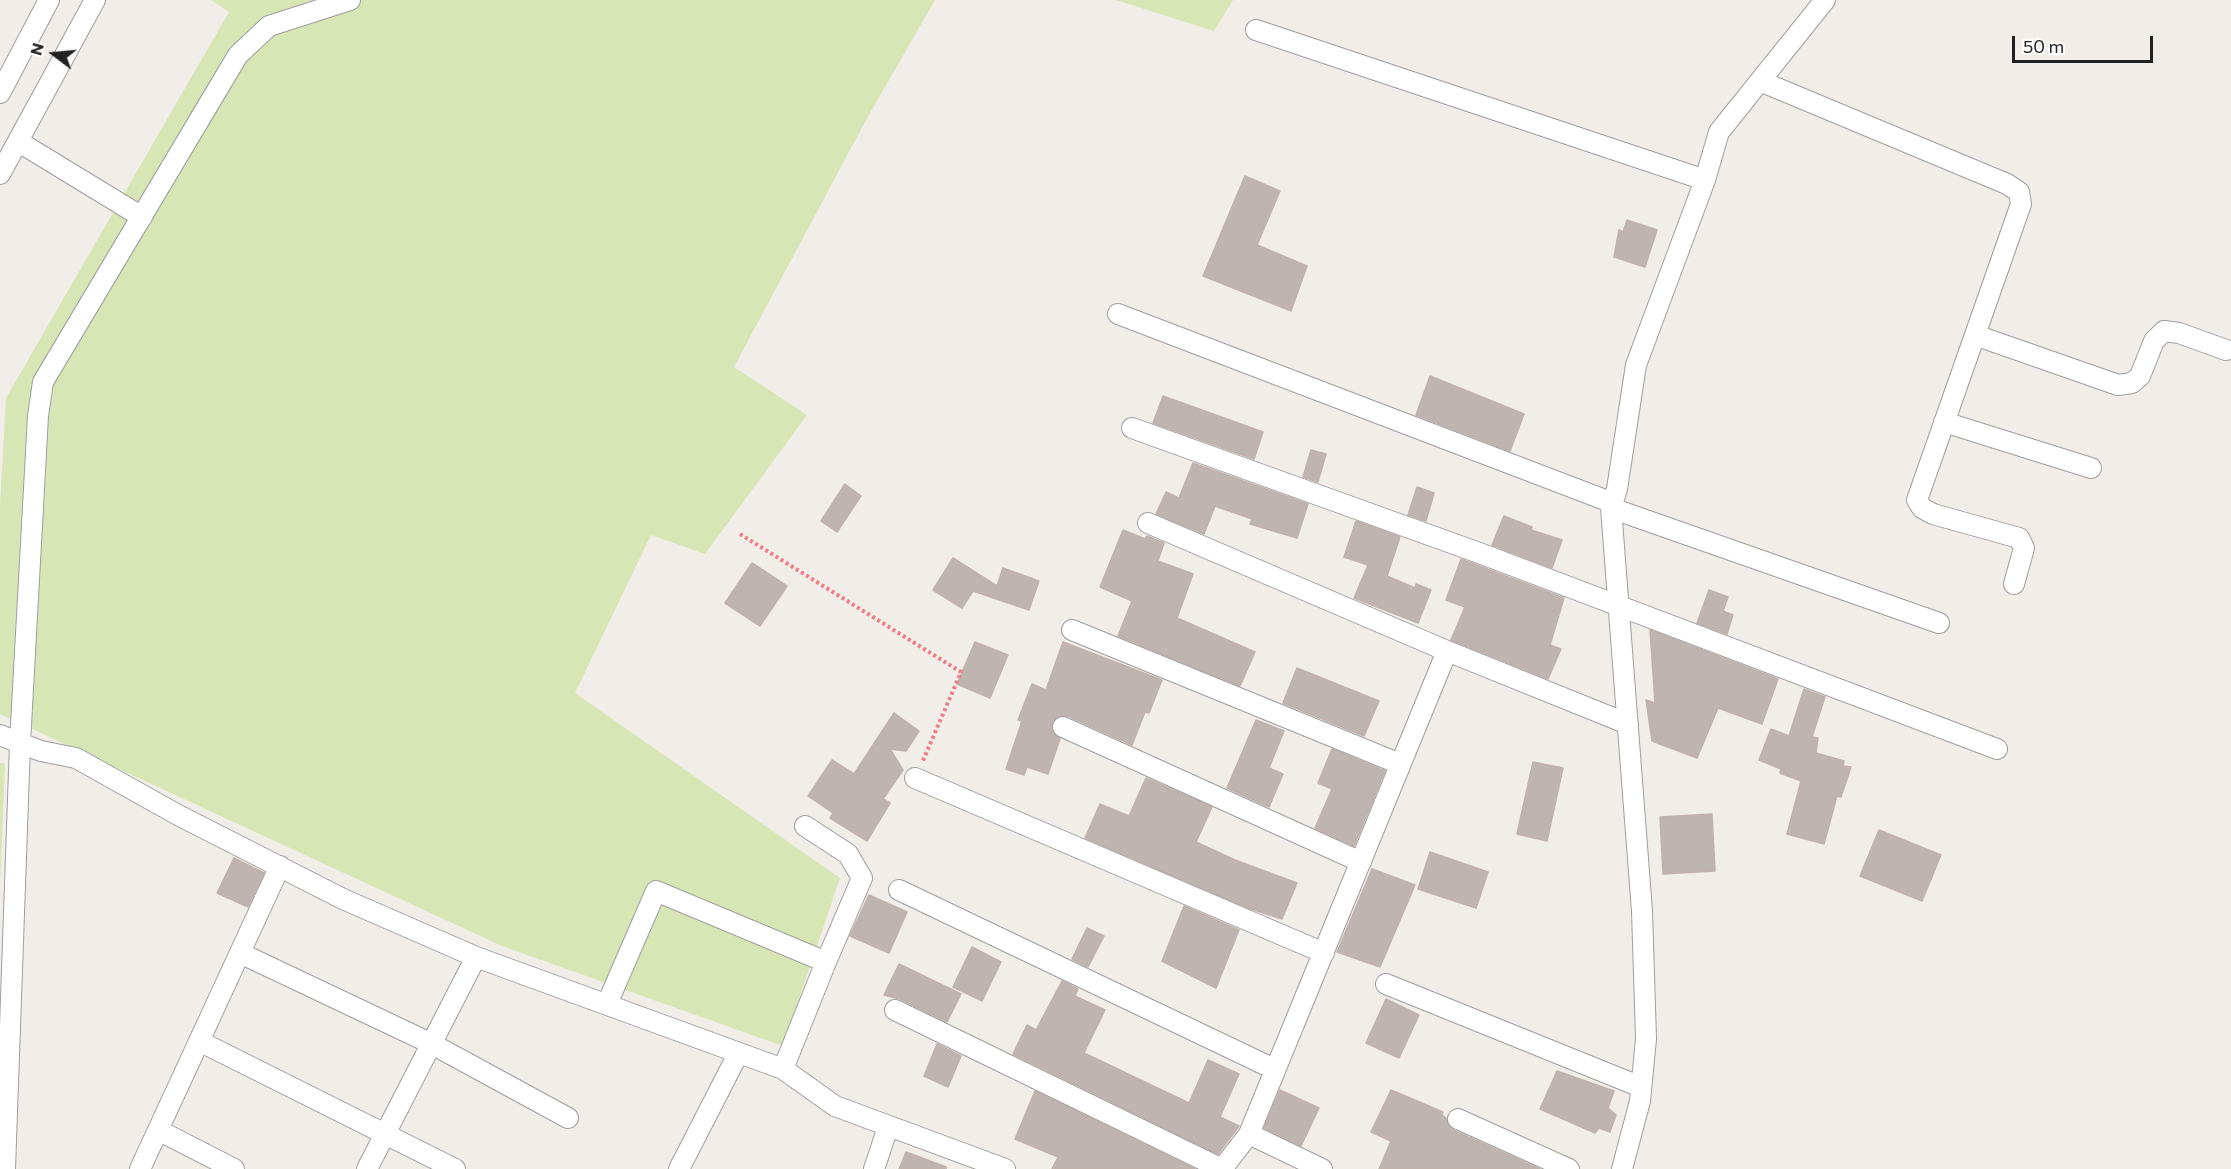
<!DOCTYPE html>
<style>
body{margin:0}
#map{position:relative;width:2231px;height:1169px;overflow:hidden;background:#f1ede9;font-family:Commissioner,sans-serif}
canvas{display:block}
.north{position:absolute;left:24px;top:24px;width:60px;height:60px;-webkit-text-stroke:4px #fff;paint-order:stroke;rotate:286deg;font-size:16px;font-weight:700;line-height:24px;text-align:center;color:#212121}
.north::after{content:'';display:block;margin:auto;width:21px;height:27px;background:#212121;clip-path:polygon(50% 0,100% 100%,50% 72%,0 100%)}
.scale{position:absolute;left:2012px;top:36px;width:141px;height:27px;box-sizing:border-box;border:3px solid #212121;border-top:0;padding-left:8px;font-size:18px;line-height:21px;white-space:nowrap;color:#212121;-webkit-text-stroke:4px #fff;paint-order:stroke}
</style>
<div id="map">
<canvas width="2231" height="1169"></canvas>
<div class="north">N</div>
<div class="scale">50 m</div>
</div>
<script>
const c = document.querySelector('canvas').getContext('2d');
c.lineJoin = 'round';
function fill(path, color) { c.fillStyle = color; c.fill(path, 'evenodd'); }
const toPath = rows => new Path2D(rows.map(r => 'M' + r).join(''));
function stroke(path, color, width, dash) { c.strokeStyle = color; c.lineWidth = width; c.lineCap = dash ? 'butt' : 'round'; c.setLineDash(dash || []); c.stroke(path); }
fill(toPath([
 [211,0,935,0,866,120,734,367,807,415,705,554,651,535,575,693,840,878,783,1046,502,946,0,714,0,505,6,398,229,12],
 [1116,0,1233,0,1214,31],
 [0,763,5,764,0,886]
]), '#d7e6b4');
const building = toPath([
 [1245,176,1280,191,1257,245,1307,266,1291,311,1203,276,1245,176],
 [1627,220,1657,230,1645,267,1614,257,1619,230,1623,232,1627,220],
 [1430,376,1524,414,1510,451,1416,415,1430,376],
 [1163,396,1263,432,1254,459,1153,423,1163,396],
 [1311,450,1326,454,1318,482,1303,477,1311,450],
 [1193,463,1308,504,1297,538,1250,524,1252,519,1215,506,1204,534,1156,514,1166,492,1179,498,1193,463],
 [845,484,861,496,837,532,821,521,845,484],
 [1417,487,1434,493,1426,521,1408,515,1417,487],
 [1504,516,1532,527,1531,530,1562,540,1552,568,1492,545,1504,516],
 [1356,521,1400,537,1387,576,1415,588,1416,584,1431,590,1418,623,1354,598,1368,565,1344,557,1356,521],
 [1123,530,1145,539,1147,536,1164,543,1158,561,1193,574,1177,618,1255,652,1240,686,1118,636,1132,601,1100,587,1123,530],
 [953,558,997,586,1003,568,1039,581,1029,610,973,591,962,608,933,590,953,558],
 [1461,559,1564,598,1550,645,1561,649,1548,679,1451,640,1465,607,1446,600,1461,559],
 [752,563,787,586,760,626,725,603,752,563],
 [1709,590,1728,597,1723,611,1733,615,1727,634,1697,623,1709,590],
 [1650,630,1778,679,1762,724,1718,708,1697,758,1652,741,1646,700,1655,703,1650,630],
 [975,642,1008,655,990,698,957,684,975,642],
 [1063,642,1162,680,1149,713,1145,712,1132,745,1068,716,1057,717,1051,729,1060,739,1048,774,1027,767,1024,775,1006,769,1022,721,1018,720,1032,684,1046,690,1063,642],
 [1297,668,1379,701,1364,736,1283,703,1297,668],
 [1804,689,1825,697,1812,737,1818,738,1816,753,1844,761,1843,766,1851,767,1841,797,1837,796,1824,844,1787,834,1801,781,1780,773,1781,769,1759,760,1771,729,1789,736,1804,689],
 [894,713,919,731,906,751,890,749,903,770,883,799,890,803,867,841,830,818,833,813,808,796,832,760,854,774,894,713],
 [1256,720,1284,731,1269,768,1283,774,1269,807,1227,788,1256,720],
 [1332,749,1385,771,1354,846,1315,828,1332,789,1318,783,1332,749],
 [1533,762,1563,768,1547,841,1517,834,1533,762],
 [1146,778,1212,807,1196,842,1235,860,1297,883,1282,919,1248,908,1085,838,1100,804,1129,816,1146,778],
 [1712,814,1715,871,1663,874,1660,817,1712,814],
 [1879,830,1941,855,1922,901,1860,876,1879,830],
 [1430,852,1488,872,1476,908,1418,889,1430,852],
 [234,858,264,873,248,907,217,893,234,858],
 [1372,869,1415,885,1380,967,1337,952,1372,869],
 [869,895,907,912,889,953,850,936,869,895],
 [1184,906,1239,930,1216,988,1162,961,1184,906],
 [1087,928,1104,936,1088,967,1072,959,1087,928],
 [972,947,1001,962,982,1001,953,987,972,947],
 [899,964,961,994,947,1022,900,999,884,995,899,964],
 [1062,981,1078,989,1075,996,1105,1010,1084,1053,1189,1103,1208,1060,1239,1074,1220,1117,1239,1126,1218,1154,1013,1054,1027,1025,1036,1030,1062,981],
 [1386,999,1419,1015,1399,1058,1366,1043,1386,999],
 [937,1044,961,1056,948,1087,924,1076,937,1044],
 [1557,1071,1614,1091,1608,1108,1616,1115,1610,1132,1599,1128,1595,1133,1540,1109,1557,1071],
 [1280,1090,1319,1108,1301,1146,1264,1128,1280,1090],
 [1391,1090,1443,1112,1442,1115,1446,1118,1448,1125,1453,1130,1540,1169,1379,1169,1391,1141,1371,1132,1391,1090],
 [1035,1091,1195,1169,1052,1169,1058,1157,1015,1139,1035,1091],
 [906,1152,946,1167,946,1169,899,1169,906,1152]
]);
fill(building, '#beb5b2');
stroke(building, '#c1b1ac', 1.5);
const minor = toPath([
 [1256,30,1705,180],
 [1760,81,2007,184,2019,192,2021,204,1917,500,1922,508,1933,514,2019,538,2024,548,2014,584],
 [0,93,49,0],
 [19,142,142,217],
 [0,174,95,0],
 [1118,314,1613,503],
 [1975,335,2118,385,2132,383,2140,376,2154,341,2164,331,2179,333,2226,350],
 [1944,422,2091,468],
 [1132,428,1482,554,1997,749],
 [1611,508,1939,623],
 [1148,523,1447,651,1628,724],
 [1072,630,1400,764],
 [1063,727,1361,862],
 [0,735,20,743,38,416,43,382,238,55,269,26,350,0],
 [915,778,1324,953],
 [899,890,1274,1069],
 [240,953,432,1044,568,1118],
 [1386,984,1641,1087],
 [607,1004,656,891,826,962,862,878,848,854,805,826],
 [895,1010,1222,1169],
 [199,1041,455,1169],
 [783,1069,826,962],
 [1458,1119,1569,1169],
 [158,1130,234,1169],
 [1249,1134,1322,1169],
 [5,1169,20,743,41,751,76,758,178,815,343,899,476,957,783,1069,835,1106,1005,1169],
 [140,1169,280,866],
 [367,1169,476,957],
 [679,1169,738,1054],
 [874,1169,888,1127],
 [1222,1169,1249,1134,1447,651],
 [1622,1169,1640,1101,1646,1039,1642,911,1611,508,1617,489,1636,365,1705,180,1719,132,1825,0]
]);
stroke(minor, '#9e9e9e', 22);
stroke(toPath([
 [740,534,961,672,922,763]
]), '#ef7c88', 4, [3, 3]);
stroke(minor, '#fff', 20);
</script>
